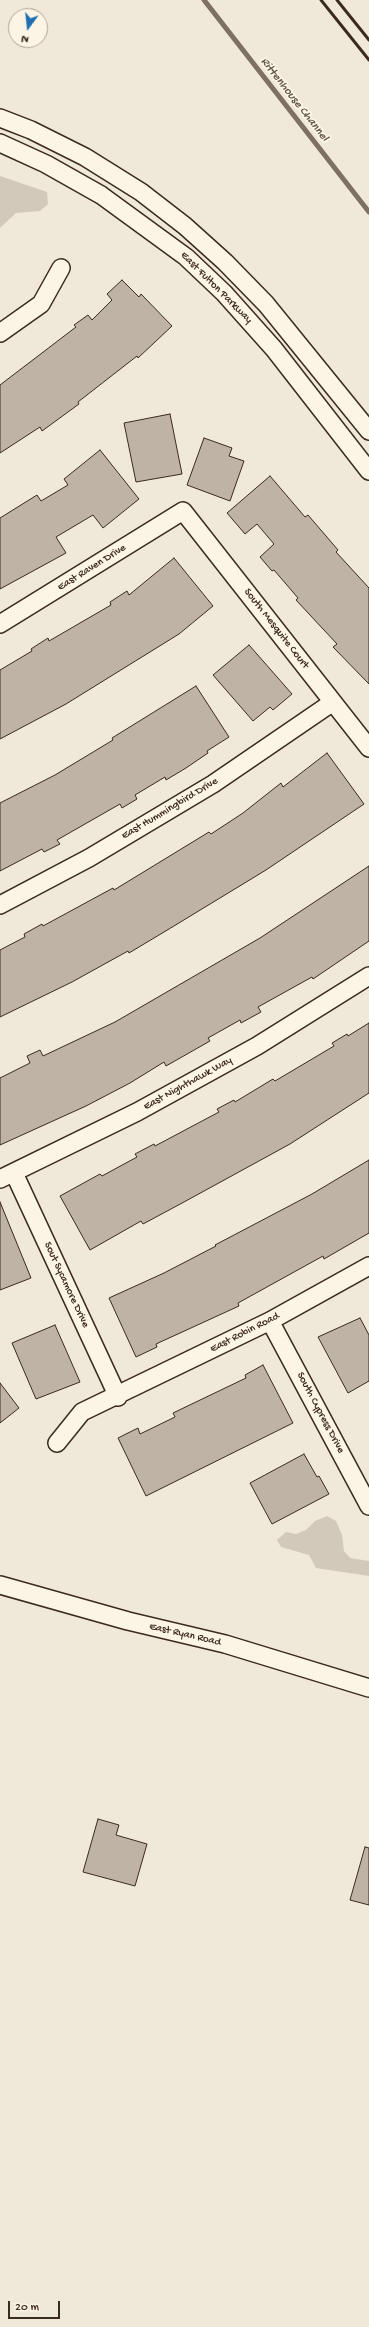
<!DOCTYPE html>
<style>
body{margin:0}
#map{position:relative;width:369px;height:2327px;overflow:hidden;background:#f0e9d9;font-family:"Gochi Hand",sans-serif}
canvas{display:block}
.north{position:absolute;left:8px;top:8px;width:40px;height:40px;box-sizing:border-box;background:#fcf5e5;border:1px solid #afa495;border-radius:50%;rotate:195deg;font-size:11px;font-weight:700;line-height:16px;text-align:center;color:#3b2a1e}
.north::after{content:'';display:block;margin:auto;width:14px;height:18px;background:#1f6fb2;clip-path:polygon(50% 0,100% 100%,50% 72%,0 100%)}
.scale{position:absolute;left:8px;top:2301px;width:52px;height:18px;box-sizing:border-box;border:2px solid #3b2a1e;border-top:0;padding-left:5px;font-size:12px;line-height:14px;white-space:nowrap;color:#3b2a1e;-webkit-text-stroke:3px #fcf5e5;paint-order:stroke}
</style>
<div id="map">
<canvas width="369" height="2327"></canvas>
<div class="north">N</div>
<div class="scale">20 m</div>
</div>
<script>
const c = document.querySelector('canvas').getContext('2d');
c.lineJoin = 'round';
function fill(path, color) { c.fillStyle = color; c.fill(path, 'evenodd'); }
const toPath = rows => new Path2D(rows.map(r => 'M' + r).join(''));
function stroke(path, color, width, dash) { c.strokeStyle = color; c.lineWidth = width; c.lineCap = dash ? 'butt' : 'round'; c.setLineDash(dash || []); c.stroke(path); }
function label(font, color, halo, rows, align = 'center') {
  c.font = font + ' "Gochi Hand",sans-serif'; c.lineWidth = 3.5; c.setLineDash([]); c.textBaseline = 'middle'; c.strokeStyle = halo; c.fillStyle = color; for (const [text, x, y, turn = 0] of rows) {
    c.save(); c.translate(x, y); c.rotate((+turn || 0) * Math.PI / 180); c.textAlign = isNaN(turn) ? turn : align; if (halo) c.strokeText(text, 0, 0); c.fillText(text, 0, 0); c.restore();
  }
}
fill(toPath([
 [0,176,47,192,48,204,40,211,16,213,0,228],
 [327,1516,336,1521,342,1535,344,1551,350,1558,369,1561,369,1576,316,1568,309,1555,281,1547,277,1540,286,1532,296,1534,306,1530,315,1521]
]), '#d2c9ba');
stroke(toPath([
 [204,0,369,212]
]), '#7e7163', 5);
const building = toPath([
 [122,280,139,297,141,294,172,326,138,358,137,356,78,402,79,404,42,431,40,427,0,453,0,385,76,327,74,325,88,315,92,320,112,300,107,294,122,280],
 [170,414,182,474,136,482,124,423,170,414],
 [204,438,232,448,229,456,244,461,230,501,187,485,204,438],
 [100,450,139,499,103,528,93,515,56,537,66,553,0,589,0,518,37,495,41,501,68,485,64,479,100,450],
 [270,476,305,517,308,515,338,550,336,552,369,588,369,684,333,647,337,644,296,600,298,598,274,570,272,571,260,557,274,544,257,524,245,534,227,513,270,476],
 [174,558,213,606,179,634,66,704,0,739,0,670,32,651,31,649,48,638,49,641,111,605,110,602,127,591,129,595,174,558],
 [249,645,292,694,273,710,270,707,253,721,213,675,249,645],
 [196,686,229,737,207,751,208,753,186,768,166,780,165,777,135,795,137,799,122,808,120,804,57,840,60,844,44,852,42,849,0,871,0,803,55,775,113,740,112,738,196,686],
 [327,753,364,804,266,870,169,929,129,953,128,951,72,982,0,1017,0,950,25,937,24,934,42,924,43,926,113,888,114,890,209,832,211,834,243,813,281,783,283,787,327,753],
 [369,866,369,941,313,979,312,977,258,1007,261,1012,241,1023,240,1020,208,1038,210,1041,166,1066,164,1062,130,1083,86,1106,0,1145,0,1078,30,1063,27,1056,40,1050,43,1056,115,1022,260,938,369,866],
 [369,1023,369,1093,290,1144,184,1202,143,1224,141,1221,90,1250,60,1196,100,1174,102,1176,137,1157,135,1154,154,1144,155,1146,219,1112,217,1109,234,1100,235,1102,273,1079,275,1081,334,1046,332,1043,347,1034,348,1036,369,1023],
 [369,1160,369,1233,324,1259,323,1256,238,1303,239,1306,156,1344,157,1347,136,1357,109,1298,164,1273,216,1246,215,1245,312,1194,369,1160],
 [0,1202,31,1278,0,1290,0,1202],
 [360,1318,369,1335,369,1381,348,1393,318,1337,360,1318],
 [55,1325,80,1382,36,1399,12,1343,55,1325],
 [263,1365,293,1423,146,1496,118,1438,138,1428,140,1434,175,1417,173,1413,246,1378,245,1375,263,1365],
 [0,1383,19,1408,0,1423,0,1383],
 [304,1454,317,1477,319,1476,329,1494,272,1524,250,1483,304,1454],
 [98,1819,119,1825,116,1835,147,1844,135,1886,83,1872,98,1819],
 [365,1847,369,1848,369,1905,350,1900,365,1847]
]);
fill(building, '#beb3a4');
stroke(building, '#3b2a1e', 1);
const minor = toPath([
 [0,118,31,130,85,157,141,192,185,226,225,262,266,304,369,431],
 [0,143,46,164,101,195,186,257,224,293,274,349,369,471],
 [0,333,41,304,61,268],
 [0,624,183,511,369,748],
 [0,905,89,858,213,784,333,702],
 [14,1173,118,1397],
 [0,1179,137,1112,257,1046,369,976],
 [270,1321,369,1506],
 [57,1443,82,1412,270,1321,369,1266],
 [0,1585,128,1621,225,1644,369,1688]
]);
stroke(minor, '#3b2a1e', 20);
stroke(minor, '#fcf5e5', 17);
stroke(toPath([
 [321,0,369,60],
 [337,0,369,40]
]), '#3b2a1e', 3);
label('11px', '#3b2a1e', '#fcf5e5', [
 ["East Fulton Parkway",216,288,45],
 ["East Raven Drive",92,568,-32],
 ["South Mesquite Court",276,629,52],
 ["East Hummingbird Drive",170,809,-31],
 ["East Nighthawk Way",188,1084,-29],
 ["Sout Sycamore Drive",66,1285,65],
 ["East Robin Road",245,1333,-27],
 ["South Cypress Drive",320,1413,62],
 ["East Ryan Road",185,1635,13]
]);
label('italic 12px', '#625346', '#fcf5e5', [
 ["Rittenhouse Channel",294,100,52]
]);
</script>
